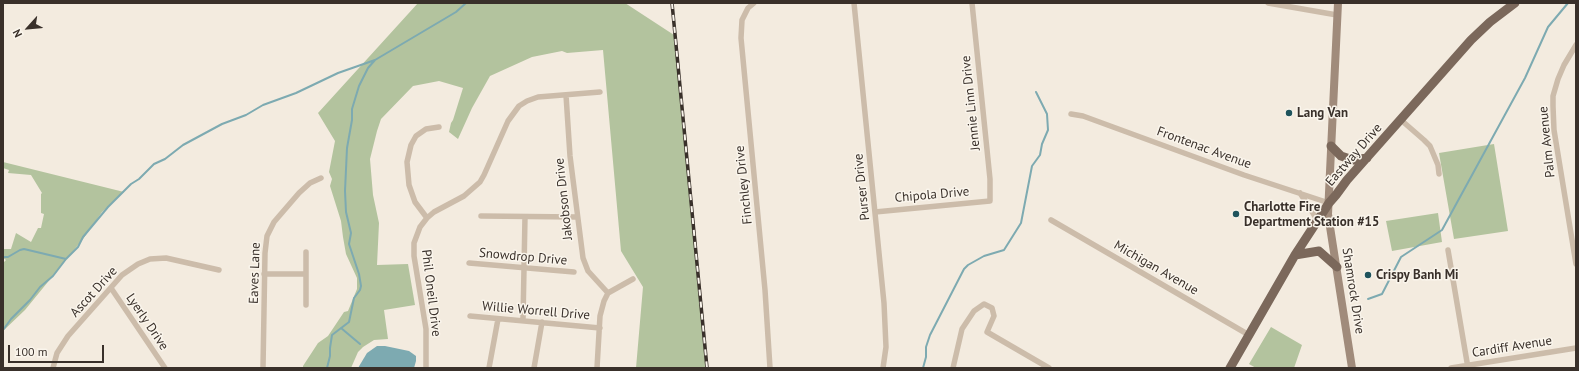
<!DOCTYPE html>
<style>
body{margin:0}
#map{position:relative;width:1579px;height:371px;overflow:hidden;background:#f3ebdf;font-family:"PT Sans",sans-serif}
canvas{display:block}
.frame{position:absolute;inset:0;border:4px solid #39302a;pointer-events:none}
.north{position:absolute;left:8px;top:8px;width:40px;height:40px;-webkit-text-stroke:3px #faf5ec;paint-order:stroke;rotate:243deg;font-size:11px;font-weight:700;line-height:16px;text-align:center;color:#39302a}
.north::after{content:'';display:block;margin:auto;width:14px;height:18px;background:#39302a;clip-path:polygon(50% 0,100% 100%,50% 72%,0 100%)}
.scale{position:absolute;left:8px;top:345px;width:96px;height:18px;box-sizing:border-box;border:2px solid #39302a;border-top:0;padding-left:5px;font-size:12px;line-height:14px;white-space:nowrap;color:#39302a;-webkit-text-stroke:3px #faf5ec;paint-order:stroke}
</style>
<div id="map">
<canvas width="1579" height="371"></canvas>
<div class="frame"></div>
<div class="north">N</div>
<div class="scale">100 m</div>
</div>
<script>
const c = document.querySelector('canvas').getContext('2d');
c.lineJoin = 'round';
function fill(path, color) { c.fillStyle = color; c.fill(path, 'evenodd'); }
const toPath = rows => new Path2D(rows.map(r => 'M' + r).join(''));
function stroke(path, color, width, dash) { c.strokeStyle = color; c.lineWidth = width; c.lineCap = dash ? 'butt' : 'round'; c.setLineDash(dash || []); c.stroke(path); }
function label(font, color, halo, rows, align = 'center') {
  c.font = font + ' "PT Sans",sans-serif'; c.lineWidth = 3; c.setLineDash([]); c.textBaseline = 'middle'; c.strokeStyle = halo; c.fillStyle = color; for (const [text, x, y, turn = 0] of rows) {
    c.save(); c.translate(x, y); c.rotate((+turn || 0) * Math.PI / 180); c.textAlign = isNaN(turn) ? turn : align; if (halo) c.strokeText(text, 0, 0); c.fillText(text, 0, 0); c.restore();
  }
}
fill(toPath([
 [418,3,625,3,674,35,706,368,636,368,643,287,621,251,603,50,567,53,562,51,532,57,490,76,472,108,458,139,449,132,451,123,453,120,463,88,439,81,413,86,381,119,377,131,370,159,373,195,379,223,377,265,408,264,415,305,384,310,388,339,374,340,363,347,358,352,351,368,303,368,303,366,318,343,328,336,344,312,348,311,357,289,357,278,346,254,343,237,341,221,330,186,332,179,329,172,335,141,318,113],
 [1494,144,1508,231,1454,239,1439,153],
 [3,162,124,192,102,212,83,239,25,310,3,331,3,263,6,260,3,258,3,249,11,249,16,233,31,242,38,228,41,228,44,214,41,213,41,194,42,193,31,175,8,173,9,170,3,168],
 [1438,213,1442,242,1392,251,1386,221],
 [1271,327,1302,345,1294,368,1256,368,1249,364]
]), '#b3c39e');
fill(toPath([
 [377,346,385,346,409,351,416,356,416,361,414,368,358,368,367,353]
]), '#7daab1');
stroke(toPath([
 [3,257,8,257,20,250,24,249,66,259],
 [1368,299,1382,294,1401,257,1442,230,1525,78,1548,27,1568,3],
 [341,328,360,344],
 [3,330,11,319,30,300,40,287,53,276,66,259,78,247,83,237,108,207,131,184,139,179,154,164,165,159,183,145,222,124,246,115,263,105,296,93,338,73,375,60],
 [327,368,330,356,330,348,332,335,349,322,354,298,360,290,361,286,359,274,349,244,351,233,346,212,345,191,347,148,352,120,352,109,359,86,368,68,375,60,456,12,466,3],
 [923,368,926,357,926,347,930,335,964,269,968,265,984,256,1004,250,1021,223,1032,166,1040,155,1042,144,1048,130,1047,114,1036,92]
]), '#7daab1', 2);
stroke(toPath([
 [754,3,748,8,742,20,741,38,765,290,770,368],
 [854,3,884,303,886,347,883,368],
 [1268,3,1337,15],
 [1576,45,1564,65,1558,79,1553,96,1553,106,1554,130,1576,264],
 [566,95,570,156,583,258,588,271,608,293],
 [1071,114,1083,116,1244,175,1329,203],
 [1401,120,1424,140,1430,146,1438,165,1439,174],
 [1300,193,1318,221],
 [875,212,990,201,990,179,972,3],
 [481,216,577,217],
 [427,218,415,202,409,185,407,162,411,145,416,136,426,129,439,127],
 [1051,220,1249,335],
 [1448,250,1468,368],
 [469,263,574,272],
 [264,274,306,274],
 [111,288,165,368],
 [306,305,306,252],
 [470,316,600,328],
 [523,320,525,217],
 [53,368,57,353,68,336,122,275,138,264,150,259,166,258,219,270],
 [263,368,265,253,267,236,274,222,299,193,310,183,321,178],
 [426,368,426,329,414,256,414,243,420,227,427,218,434,212,464,196,480,182,484,175,508,121,519,106,527,101,538,97,600,92],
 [489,368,498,319],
 [534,368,542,322],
 [597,368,600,316,604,301,608,293,633,279],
 [953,368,962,329,974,311,984,304,992,308,994,316,987,332,1049,368],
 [1451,368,1576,348]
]), '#ccbcaa', 5.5);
stroke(toPath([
 [1338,3,1328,214,1352,368]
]), '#a08b7b', 8);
stroke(toPath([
 [1331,146,1341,156,1353,160,1367,158],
 [1295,255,1319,251,1337,267],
 [1230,368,1295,255,1329,203,1336,195,1347,180,1471,40,1490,22,1515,3]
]), '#7b685b', 9);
const rail = toPath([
 [672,3,707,368]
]);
stroke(rail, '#39302a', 3.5);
stroke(rail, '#faf5ec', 2, [6]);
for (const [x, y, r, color] of [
 [1289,113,4,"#1e535c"],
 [1236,214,4,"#1e535c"],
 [1368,275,4,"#1e535c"]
]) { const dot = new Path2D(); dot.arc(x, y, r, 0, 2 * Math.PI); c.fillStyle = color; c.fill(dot); stroke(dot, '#faf5ec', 1.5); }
label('13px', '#39302a', '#faf5ec', [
 ["Jennie Linn Drive",971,103,-96],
 ["Palm Avenue",1547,142,-96],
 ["Frontenac Avenue",1204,148,20],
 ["Eastway Drive",1354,155,-49],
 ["Finchley Drive",744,185,-96],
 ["Purser Drive",862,187,-96],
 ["Chipola Drive",932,195,-5],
 ["Jakobson Drive",564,199,-96],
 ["Snowdrop Drive",523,257,5],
 ["Michigan Avenue",1156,268,30],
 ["Eaves Lane",255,273,-88],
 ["Shamrock Drive",1353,291,81],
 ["Ascot Drive",94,292,-48],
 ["Phil Oneil Drive",431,293,83],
 ["Willie Worrell Drive",536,311,5],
 ["Lyerly Drive",147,322,56],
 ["Cardiff Avenue",1512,347,-9]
]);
label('bold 13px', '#39302a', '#faf5ec', [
 ["Lang Van",1297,113],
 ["Charlotte Fire",1244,207],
 ["Department Station #15",1244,222],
 ["Crispy Banh Mi",1376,275]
], 'left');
</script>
